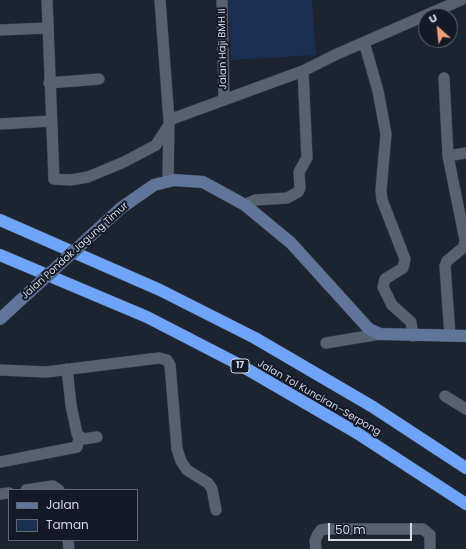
<!DOCTYPE html>
<meta charset="utf-8">
<style>
body{margin:0}
#map{position:relative;width:466px;height:549px;overflow:hidden;background:#1c2430;font-family:Poppins,sans-serif}
canvas{display:block}
.legend{position:absolute;left:8px;top:489px;width:130px;height:52px;box-sizing:border-box;background:#131a26;border:1px solid #616772;margin:0;padding:5px 7px;list-style:none;font-size:12px;color:#d5dae3}
.legend li{display:flex;align-items:center;gap:8px;height:20px}
.legend b{width:20px;border:1px solid #616772}
.north{position:absolute;left:418px;top:8px;width:40px;height:40px;box-sizing:border-box;background:#131a26;border:1px solid #616772;border-radius:50%;rotate:333deg;font-size:11px;font-weight:700;line-height:16px;text-align:center;color:#d5dae3}
.north::after{content:'';display:block;margin:auto;width:14px;height:18px;background:#efa377;clip-path:polygon(50% 0,100% 100%,50% 72%,0 100%)}
.scale{position:absolute;left:328px;top:523px;width:84px;height:18px;box-sizing:border-box;border:2px solid #d5dae3;border-top:0;padding-left:5px;font-size:12px;line-height:14px;white-space:nowrap;color:#d5dae3;-webkit-text-stroke:3px #131a26;paint-order:stroke}
</style>
<div id="map">
<canvas width="466" height="549"></canvas>
<ul class="legend">
<li><b style="height:5px;background:#5f759a"></b>Jalan</li>
<li><b style="height:11px;background:#1b2f50"></b>Taman</li>
</ul>
<div class="north">U</div>
<div class="scale">50 m</div>
</div>
<script>
const c = document.querySelector('canvas').getContext('2d');
c.lineJoin = 'round';
function fill(path, color) { c.fillStyle = color; c.fill(path, 'evenodd'); }
const toPath = rows => new Path2D(rows.map(r => 'M' + r).join(''));
function stroke(path, color, width, dash) { c.strokeStyle = color; c.lineWidth = width; c.lineCap = dash ? 'butt' : 'round'; c.setLineDash(dash || []); c.stroke(path); }
function label(font, color, halo, rows, align = 'center') {
  c.font = font + ' Poppins,sans-serif'; c.lineWidth = 4; c.setLineDash([]); c.textBaseline = 'middle'; c.strokeStyle = halo; c.fillStyle = color; for (const [text, x, y, turn = 0] of rows) {
    c.save(); c.translate(x, y); c.rotate((+turn || 0) * Math.PI / 180); c.textAlign = isNaN(turn) ? turn : align; if (halo) c.strokeText(text, 0, 0); c.fillText(text, 0, 0); c.restore();
  }
}
fill(toPath([
 [228,0,312,0,316,55,231,60]
]), '#1b2f50');
const street = toPath([
 [47,0,54,179,71,180,88,177,124,162,156,145,167,128],
 [160,0,169,120,168,181],
 [222,0,224,99],
 [0,30,48,28],
 [364,42,378,91,386,134,381,190,382,200,405,259,403,268,385,279,383,287,392,305,411,322,413,336],
 [444,78,448,156,465,240,464,247,447,261,445,266,450,336],
 [49,83,99,79],
 [169,120,303,71,337,54,461,0],
 [0,124,51,121],
 [448,156,466,153],
 [245,205,255,200,287,198,298,192,300,188,299,172,307,158,303,71],
 [326,343,380,334],
 [67,369,71,405,77,434,83,439,97,437],
 [0,370,46,372,159,358,167,360,170,365,177,449,181,461,187,470,208,483,212,489,216,510],
 [445,396,466,409],
 [0,462,77,447,79,438],
 [26,490,53,486,59,490],
 [0,494,9,493],
 [68,540,69,549],
 [316,549,315,541,318,534,321,530,327,529,423,529,430,535,430,549]
]);
const secondary = toPath([
 [121,208,154,185,174,180,203,182,245,205,291,243,369,329,380,334,466,336]
]);
const highway = toPath([
 [0,220,160,290,255,338,373,407,466,468],
 [0,255,147,317,240,365,357,433,466,504]
]);
stroke(street, '#383e49', 12);
stroke(secondary, '#383e49', 13);
stroke(highway, '#383e49', 13);
stroke(street, '#586170', 11);
stroke(secondary, '#5f759a', 12);
stroke(highway, '#6ea4fc', 12);
const secondaryBridge = toPath([
 [0,319,121,208]
]);
stroke(secondaryBridge, '#383e49', 13, []);
stroke(secondaryBridge, '#5f759a', 12);
for (const [x, y, w] of [
 [240,366,18]
]) { const box = new Path2D(); box.roundRect(x - w / 2, y - 7, w, 14, 3); c.fillStyle = '#131a26'; c.fill(box); stroke(box, '#d5dae3', 1); }
label('bold 9px', '#d5dae3', null, [
 ["17",240,366]
]);
label('10px', '#d5dae3', '#131a26', [
 ["Jalan Haji BMH II",223,49,-91],
 ["Jalan Pondok Jagung Timur",75,251,-42],
 ["Jalan Tol Kunciran–Serpong",319,398,30]
]);
</script>
